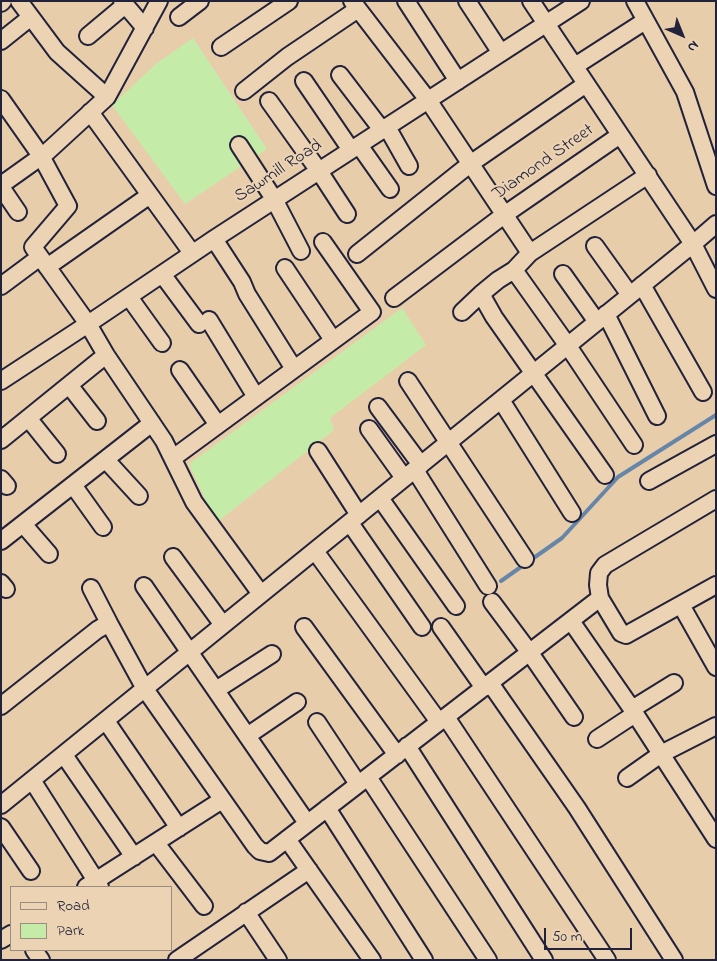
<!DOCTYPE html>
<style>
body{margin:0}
#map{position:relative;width:717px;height:961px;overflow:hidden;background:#e8cdab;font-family:"Indie Flower",sans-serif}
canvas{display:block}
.frame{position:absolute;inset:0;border:2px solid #22223b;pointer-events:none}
.legend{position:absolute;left:10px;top:886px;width:162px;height:65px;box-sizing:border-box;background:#ebd3b3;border:1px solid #9b8c83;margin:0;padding:6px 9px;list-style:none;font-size:15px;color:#22223b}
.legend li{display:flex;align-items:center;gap:10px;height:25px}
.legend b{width:25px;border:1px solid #9b8c83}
.north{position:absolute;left:657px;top:10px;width:50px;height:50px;-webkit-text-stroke:4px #ebd3b3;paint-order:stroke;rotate:136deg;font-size:14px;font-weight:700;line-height:20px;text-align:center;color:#22223b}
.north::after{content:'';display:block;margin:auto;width:18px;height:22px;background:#22223b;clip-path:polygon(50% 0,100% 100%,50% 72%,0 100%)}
.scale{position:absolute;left:544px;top:928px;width:88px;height:22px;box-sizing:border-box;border:2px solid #22223b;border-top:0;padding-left:6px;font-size:15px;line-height:18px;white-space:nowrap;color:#22223b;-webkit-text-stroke:4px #ebd3b3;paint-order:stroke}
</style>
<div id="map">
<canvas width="717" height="961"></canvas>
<div class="frame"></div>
<ul class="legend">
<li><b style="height:6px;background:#ebd3b3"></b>Road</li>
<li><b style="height:14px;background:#c4eca8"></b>Park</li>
</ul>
<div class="north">N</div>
<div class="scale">50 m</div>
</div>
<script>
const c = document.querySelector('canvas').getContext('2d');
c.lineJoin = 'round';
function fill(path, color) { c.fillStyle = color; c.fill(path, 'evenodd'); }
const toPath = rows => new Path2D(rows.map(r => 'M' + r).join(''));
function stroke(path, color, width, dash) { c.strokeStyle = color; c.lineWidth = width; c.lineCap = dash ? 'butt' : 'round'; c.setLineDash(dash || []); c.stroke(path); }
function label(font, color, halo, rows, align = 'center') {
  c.font = font + ' "Indie Flower",sans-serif'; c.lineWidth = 4; c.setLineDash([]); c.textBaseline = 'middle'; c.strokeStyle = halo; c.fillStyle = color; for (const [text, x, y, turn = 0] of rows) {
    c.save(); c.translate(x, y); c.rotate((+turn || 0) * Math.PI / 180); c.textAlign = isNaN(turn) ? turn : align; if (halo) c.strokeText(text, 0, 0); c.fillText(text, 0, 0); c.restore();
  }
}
fill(toPath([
 [193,38,267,149,185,204,112,105,157,63],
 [402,308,426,345,330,418,334,430,216,523,189,464]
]), '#c4eca8');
stroke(toPath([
 [501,581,562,538,618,477,716,415]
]), '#6586a8', 4);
const minor = toPath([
 [19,1,57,52,107,97],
 [122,1,145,28],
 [352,1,428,100,530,253],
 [406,1,458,81],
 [467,1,501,53],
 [531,1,693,244,716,289],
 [635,1,685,92,716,186],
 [1,3,3,1],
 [179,17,200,1],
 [88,36,125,5],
 [1,41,31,17],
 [221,47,289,1],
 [575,66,645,21],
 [340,75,382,130],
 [304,81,351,150],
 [244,91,287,57,358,9],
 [1,99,41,156,68,206,33,247,88,324,106,355,164,441,194,502,261,594],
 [269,101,319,171,347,214],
 [90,112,192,253],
 [387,127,409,166],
 [239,145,274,199,301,251],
 [359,145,390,189],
 [1,185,46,153,107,97,159,1],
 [1,187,18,212],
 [214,239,242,282,247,294,294,369],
 [595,246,630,295],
 [357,254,470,164,586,84],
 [47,267,150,195],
 [285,268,333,340],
 [514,270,568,346,634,445],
 [162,274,199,324],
 [563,274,597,322],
 [642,285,703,392],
 [1,286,40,257],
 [129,297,162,343],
 [394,298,504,215,620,135],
 [462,312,481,294],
 [606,314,657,416],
 [209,320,256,397],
 [180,370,218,425],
 [1,381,88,324,214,239,581,1],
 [408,381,525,559],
 [69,385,97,421],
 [501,400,572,513],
 [378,407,421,465],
 [28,418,57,454],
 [369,429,404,478],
 [1,440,106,355],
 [318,451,359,515],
 [173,458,372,312,323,242],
 [106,460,139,496],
 [415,470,488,586],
 [605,475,494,317,481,294,498,280,514,270,530,253,648,175],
 [1,479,7,486],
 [649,481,716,444],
 [73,485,103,527],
 [380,498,456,606],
 [716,499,605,565,599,573,598,585,600,598,621,633,626,635,716,585],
 [350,523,422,627],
 [23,524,49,554],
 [1,541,152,423],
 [315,551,439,722],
 [173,557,223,625],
 [1,583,6,589],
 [144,586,307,823],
 [91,588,109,623],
 [492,602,530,653,574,717],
 [681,605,716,667],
 [571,621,632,709,716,839],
 [304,627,397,755],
 [441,627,484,688],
 [490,683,577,808,674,960],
 [216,690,272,654],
 [1,706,97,630,109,623,145,689,255,846,260,851,269,853,600,598],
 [632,709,674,683],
 [446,717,607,960],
 [106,721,179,828],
 [317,722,358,784],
 [247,736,297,702],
 [597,739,635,714],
 [407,746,544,960],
 [64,755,134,857],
 [368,777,488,960],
 [627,778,661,754,716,726],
 [32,780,100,887],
 [1,805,693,244,716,224],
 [327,808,424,960],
 [1,827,31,871],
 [287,839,372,960],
 [156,843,204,906],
 [86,887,222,800],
 [246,912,278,960],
 [1,940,11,934],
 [34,950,41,960],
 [177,960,309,870]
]);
stroke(minor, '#22223b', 20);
stroke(minor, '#ebd3b3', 16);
label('18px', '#22223b', '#ebd3b3', [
 ["Diamond Street",544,163,-35],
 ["Sawmill Road",279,172,-33]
]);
</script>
